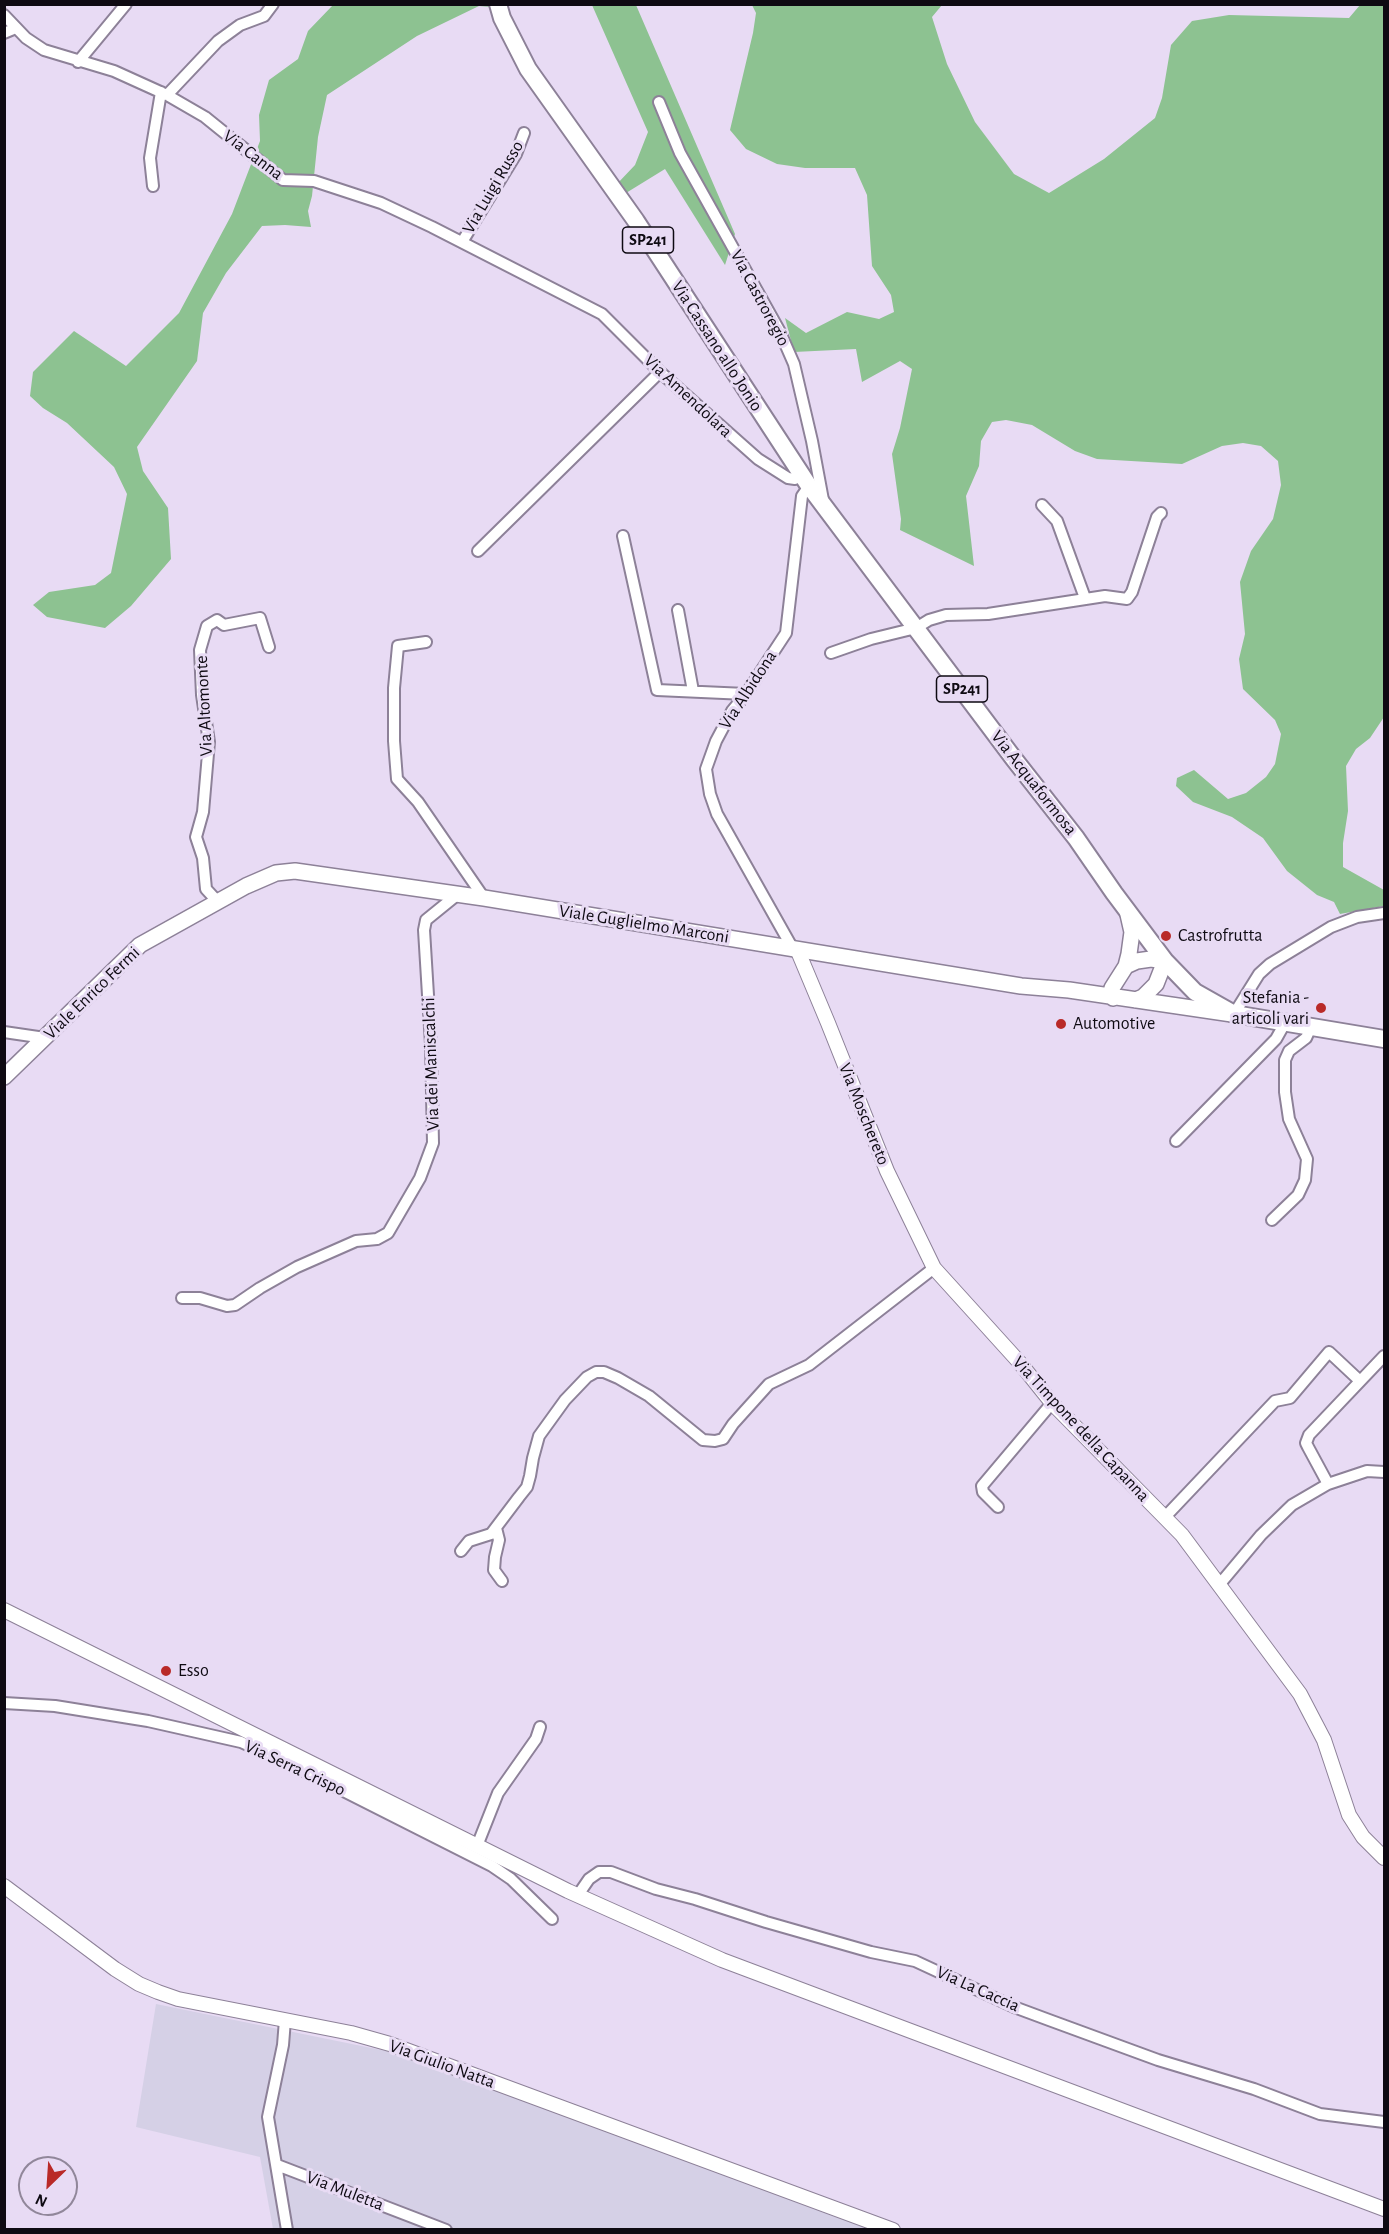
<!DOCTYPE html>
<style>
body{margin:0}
#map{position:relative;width:1389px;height:2234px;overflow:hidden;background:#e8dbf4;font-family:"Alegreya Sans",sans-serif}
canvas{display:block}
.frame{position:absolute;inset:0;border:6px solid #0e0a12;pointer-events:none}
.north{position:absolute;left:18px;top:2156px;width:60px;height:60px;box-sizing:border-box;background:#e8dbf4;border:2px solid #91879a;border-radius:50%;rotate:205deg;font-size:16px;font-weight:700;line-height:24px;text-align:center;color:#0e0a12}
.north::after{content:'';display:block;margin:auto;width:21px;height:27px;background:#b92a28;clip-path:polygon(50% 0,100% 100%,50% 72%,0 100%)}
</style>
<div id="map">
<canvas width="1389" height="2234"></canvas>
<div class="frame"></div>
<div class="north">N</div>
</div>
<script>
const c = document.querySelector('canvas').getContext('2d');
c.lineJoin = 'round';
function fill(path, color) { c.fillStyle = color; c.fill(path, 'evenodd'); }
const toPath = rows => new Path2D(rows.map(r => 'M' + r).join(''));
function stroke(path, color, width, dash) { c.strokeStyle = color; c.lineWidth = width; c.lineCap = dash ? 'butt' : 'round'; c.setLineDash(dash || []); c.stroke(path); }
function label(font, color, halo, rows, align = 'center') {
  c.font = font + ' "Alegreya Sans",sans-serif'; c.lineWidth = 6; c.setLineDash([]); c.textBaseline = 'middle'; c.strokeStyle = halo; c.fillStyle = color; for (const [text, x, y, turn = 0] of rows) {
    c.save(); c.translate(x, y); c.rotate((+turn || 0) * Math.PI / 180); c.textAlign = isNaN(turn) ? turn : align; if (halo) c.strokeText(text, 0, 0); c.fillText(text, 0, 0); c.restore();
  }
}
fill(toPath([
 [156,2004,396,2053,874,2229,273,2229,260,2157,136,2127]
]), '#d5d0e6');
fill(toPath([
 [333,5,490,5,491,7,479,6,417,36,327,95,318,137,312,196,308,211,311,227,285,225,262,226,226,273,203,313,197,361,137,447,143,471,168,508,171,559,131,606,105,628,47,617,33,605,49,592,95,585,111,573,127,494,114,467,67,423,43,408,30,396,33,372,74,331,126,366,179,313,232,214,245,180,260,141,259,115,269,80,298,59,308,31],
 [592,5,636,5,735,234,725,265,665,169,626,193,616,185,635,165,648,132],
 [752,5,942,5,932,17,947,64,975,122,1014,174,1049,193,1104,159,1155,118,1162,98,1171,45,1192,21,1229,15,1349,18,1360,5,1384,5,1384,717,1370,738,1356,749,1346,766,1348,811,1343,843,1343,867,1384,890,1384,906,1340,914,1334,902,1317,895,1287,871,1263,838,1232,817,1193,802,1176,786,1177,778,1194,770,1228,799,1246,793,1266,777,1275,764,1281,734,1275,720,1243,689,1239,659,1245,634,1240,582,1251,551,1273,519,1281,485,1278,461,1261,446,1243,443,1222,446,1182,464,1097,459,1075,451,1032,425,1006,420,992,422,981,441,979,466,966,496,974,566,900,530,901,519,892,454,900,428,912,369,900,361,862,382,856,349,794,352,785,318,806,333,847,312,879,319,894,312,891,295,872,266,867,195,855,168,805,168,777,164,746,149,730,130,753,33,756,13]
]), '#8dc291');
const minor = toPath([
 [4,15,26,38,44,50,114,71,167,95,205,117,283,180,314,181,381,203,432,227,602,314,660,372,758,459,788,478,795,479,802,475],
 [4,33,16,28],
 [78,62,126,4],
 [167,95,218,41,240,25,264,16,273,4],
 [659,102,680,153,780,332,794,364,812,441,823,500],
 [153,186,150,158,161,92],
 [462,242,516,154,524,133],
 [1042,505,1057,521,1085,598],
 [623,536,657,690,746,694],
 [478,551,660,372],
 [678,610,693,691],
 [426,642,398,646,394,688,394,741,397,779,418,802,484,898],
 [831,653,871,639,916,628,929,620,946,615,988,614,1105,596,1127,599,1132,592,1157,517,1161,513],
 [218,902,206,889,203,858,196,837,203,812,209,742,202,695,200,650,207,626,217,620,224,625,260,618,269,647],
 [793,949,717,814,710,794,706,769,716,741,732,711,746,694,786,633,802,496,809,486],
 [1234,1014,1259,974,1270,964,1331,927,1357,917,1384,913],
 [4,1032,45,1038],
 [1176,1141,1276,1039,1285,1023],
 [1272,1220,1298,1195,1305,1180,1307,1159,1289,1119,1285,1092,1285,1060,1289,1051,1306,1038,1311,1027],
 [182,1298,200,1298,227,1306,235,1305,260,1288,297,1267,356,1241,377,1239,388,1233,420,1178,433,1143,431,1044,424,930,426,920,458,894],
 [1328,1484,1308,1447,1306,1443,1309,1435,1384,1356],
 [998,1507,983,1492,982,1486,1052,1403],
 [1165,1517,1275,1401,1290,1398,1329,1352,1360,1381],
 [496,1528,499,1540,495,1557,494,1570,502,1581],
 [461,1551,469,1541,491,1534,519,1497,527,1487,530,1476,533,1458,539,1436,565,1400,587,1377,596,1372,604,1372,618,1378,649,1396,703,1440,715,1441,723,1439,733,1424,769,1384,809,1365,934,1268],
 [1219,1585,1261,1535,1292,1505,1328,1484,1367,1471,1384,1472],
 [4,1703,55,1706,148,1721,241,1742,300,1769,492,1866,511,1879,552,1919],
 [477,1846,498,1793,536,1739,540,1727],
 [578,1895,589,1879,599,1872,611,1872,656,1889,695,1899,766,1922,871,1952,915,1961,1014,2007,1049,2020,1158,2060,1254,2089,1320,2114,1384,2122],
 [285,2020,283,2045,268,2117,287,2230],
 [277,2165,446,2230]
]);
const tertiary = toPath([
 [797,949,828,1023,887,1171,934,1268,1020,1363,1052,1403,1182,1535,1300,1694,1324,1740,1349,1815,1363,1837,1384,1858],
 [4,1610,568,1891,722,1960,1384,2209],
 [4,1886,115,1969,139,1984,158,1992,178,1999,351,2033,390,2044,893,2230]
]);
const secondary = toPath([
 [1126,966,1137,961,1151,959,1165,961,1156,984,1143,997,1136,1000],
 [1113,998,1112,988,1126,966,1129,954,1132,932,1127,910],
 [4,1077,140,945,246,886,276,873,295,871,484,898,1021,986,1069,990,1232,1014]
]);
const primary = toPath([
 [498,4,502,18,528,69,636,221,809,486,1014,759,1076,838,1114,893,1165,961,1195,992,1234,1014,1384,1039]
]);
stroke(minor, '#8d8198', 14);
stroke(tertiary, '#8d8198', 16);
stroke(secondary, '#8d8198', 18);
stroke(primary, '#8d8198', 20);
stroke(minor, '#fff', 10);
stroke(tertiary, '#fff', 14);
stroke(secondary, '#fff', 15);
stroke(primary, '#fff', 16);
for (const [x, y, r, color] of [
 [1166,936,6,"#b92a28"],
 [1321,1008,6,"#b92a28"],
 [1061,1024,6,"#b92a28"],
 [166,1671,6,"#b92a28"]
]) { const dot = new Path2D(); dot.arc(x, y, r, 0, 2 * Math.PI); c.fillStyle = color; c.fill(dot); stroke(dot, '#e8dbf4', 2); }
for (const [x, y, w] of [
 [648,240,51],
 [962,689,51]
]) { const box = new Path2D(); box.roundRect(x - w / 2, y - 13, w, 26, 4.5); c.fillStyle = '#e8dbf4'; c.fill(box); stroke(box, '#0e0a12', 1.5); }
label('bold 16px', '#0e0a12', null, [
 ["SP241",648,240],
 ["SP241",962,689]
]);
label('18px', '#0e0a12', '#e8dbf4', [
 ["Via Canna",253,155,37],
 ["Via Luigi Russo",493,187,-60],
 ["Via Castroregio",760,298,62],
 ["Via Cassano allo Jonio",717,346,57],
 ["Via Amendolara",688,396,43],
 ["Via Albidona",748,690,-57],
 ["Via Altomonte",204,706,-93],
 ["Via Acquaformosa",1034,783,52],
 ["Viale Guglielmo Marconi",644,924,9],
 ["Viale Enrico Fermi",92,993,-44],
 ["Via dei Maniscalchi",431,1064,-92],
 ["Via Moschereto",864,1114,68],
 ["Via Timpone della Capanna",1081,1429,47],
 ["Via Serra Crispo",295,1768,25],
 ["Via La Caccia",978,1989,24],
 ["Via Giulio Natta",442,2064,20],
 ["Via Muletta",345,2191,21]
]);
label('18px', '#0e0a12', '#e8dbf4', [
 ["Castrofrutta",1178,936],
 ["Stefania -",1309,998,"right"],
 ["articoli vari",1309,1019,"right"],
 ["Automotive",1073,1024],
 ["Esso",178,1671]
], 'left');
</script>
